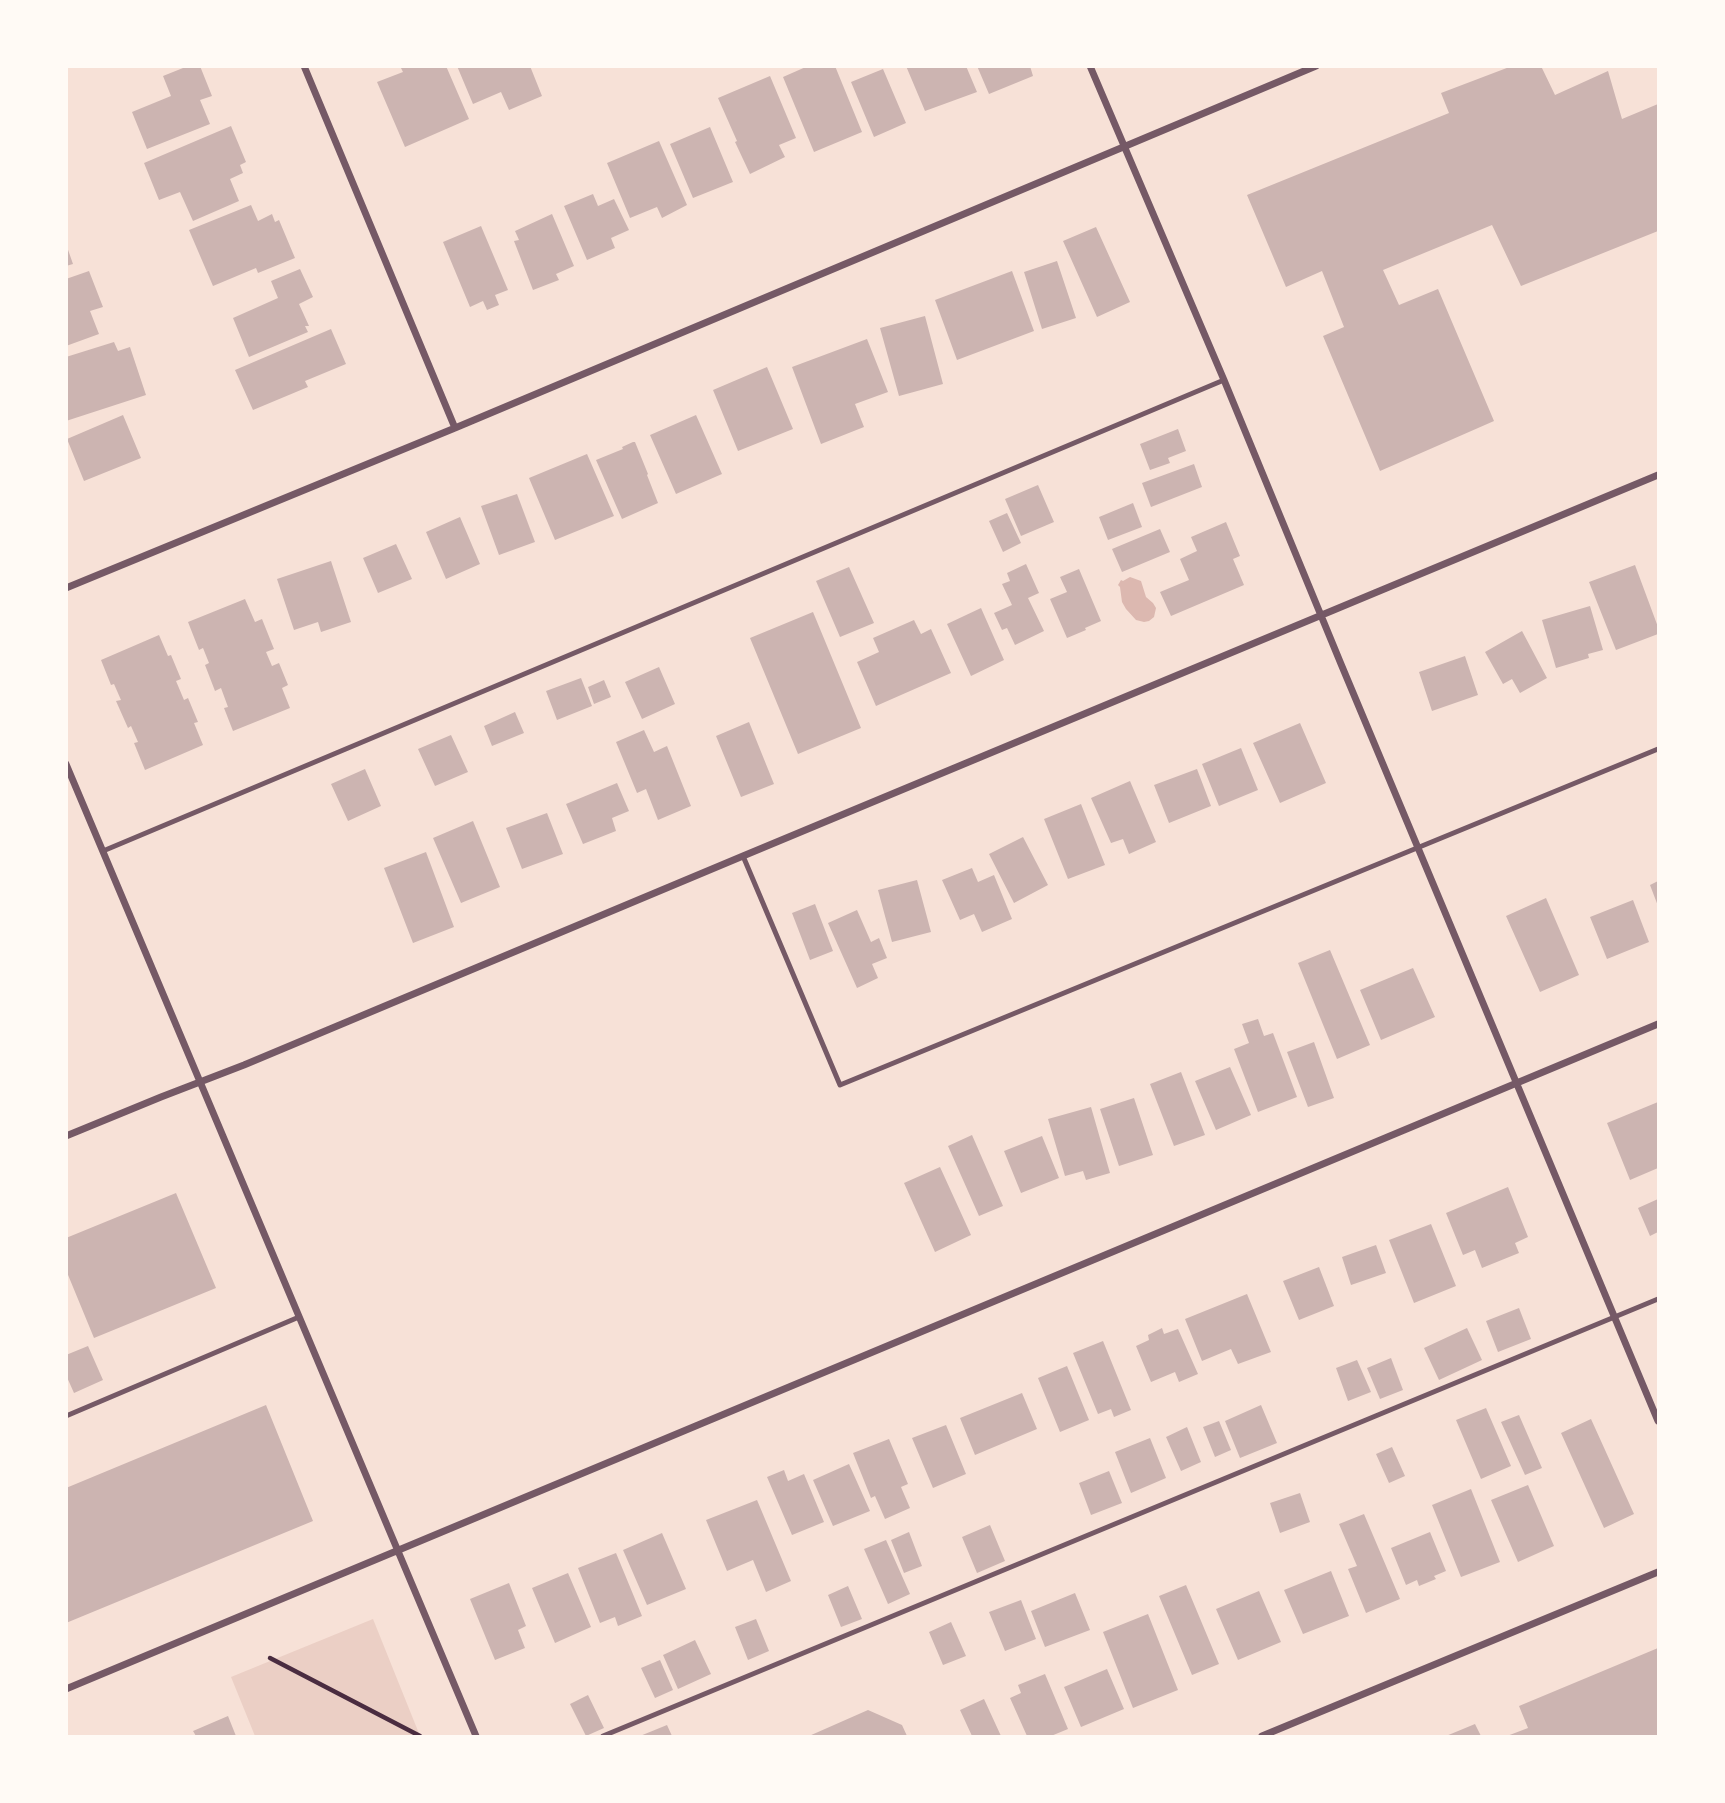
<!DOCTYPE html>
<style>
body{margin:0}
#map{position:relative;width:1725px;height:1803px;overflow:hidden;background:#f7e1d7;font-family:"PT Sans Narrow",sans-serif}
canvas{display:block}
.frame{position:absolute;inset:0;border:68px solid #fffaf5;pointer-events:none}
</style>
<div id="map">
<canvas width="1725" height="1803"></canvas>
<div class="frame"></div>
</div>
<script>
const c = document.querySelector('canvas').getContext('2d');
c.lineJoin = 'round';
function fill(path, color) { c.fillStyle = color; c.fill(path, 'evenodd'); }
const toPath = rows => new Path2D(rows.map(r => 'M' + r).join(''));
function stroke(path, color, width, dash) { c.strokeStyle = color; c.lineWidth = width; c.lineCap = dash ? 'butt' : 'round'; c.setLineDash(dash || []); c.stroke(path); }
fill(toPath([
 [373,1619,420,1736,255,1736,231,1677]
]), '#ebcfc5');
fill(toPath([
 [1130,577,1141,581,1146,597,1153,603,1156,608,1154,617,1149,621,1144,622,1136,620,1126,609,1122,602,1120,587,1118,585,1121,580,1123,581]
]), '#dcb8b0');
fill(toPath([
 [188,66,200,66,212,96,200,100,210,124,147,149,132,112,171,96,163,76],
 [400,66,446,66,469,119,405,147,377,82,403,72],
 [457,66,530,66,542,96,509,110,501,92,473,104],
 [808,66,835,66,862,132,814,152,783,77],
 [906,66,941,66,942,68,947,66,966,66,977,92,925,111],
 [977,66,1030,66,1033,76,989,94],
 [1512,66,1541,66,1555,95,1608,71,1622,119,1658,104,1658,231,1521,286,1492,225,1383,270,1399,305,1438,289,1494,421,1380,471,1323,336,1344,327,1322,271,1286,287,1247,195,1449,113,1441,93],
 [883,69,906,123,874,137,851,82],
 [770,76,796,138,779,145,785,157,750,174,735,142,737,141,718,98],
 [231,126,246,162,240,165,243,173,230,179,239,201,193,221,180,192,159,200,144,163],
 [710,127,733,182,693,198,670,144],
 [659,141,687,205,662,218,657,207,630,218,607,163],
 [593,194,598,206,614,199,629,230,611,238,615,248,587,260,564,206],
 [251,205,258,221,272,214,275,222,279,220,295,258,258,273,256,268,213,286,189,230],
 [552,214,574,266,556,274,559,280,533,290,514,241,519,240,515,231],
 [481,226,508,290,495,295,499,305,487,310,483,301,470,307,443,242],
 [1096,227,1130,302,1097,317,1063,241],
 [66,244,73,264,66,266],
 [1057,261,1076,318,1042,329,1024,272],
 [300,269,313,297,299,304,309,326,305,326,308,332,249,357,233,318,278,298,271,281],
 [89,271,103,307,90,311,99,334,66,346,66,279],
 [1012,271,1034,331,957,360,935,300],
 [925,316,943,384,899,396,880,328],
 [331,329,346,364,305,381,308,387,253,410,235,370],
 [867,339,888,392,855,404,864,427,821,444,792,367],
 [114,342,118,351,130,347,146,395,66,421,66,357],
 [767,367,793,429,738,451,713,390],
 [123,415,141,458,84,481,67,439],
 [696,415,722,474,676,494,650,435],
 [1178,429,1186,451,1168,458,1170,463,1150,470,1140,444],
 [633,442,635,442,648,474,647,475,658,503,622,519,596,460,623,449,622,447],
 [587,454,614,516,555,540,529,478],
 [1194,464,1202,487,1151,507,1142,483],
 [1038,485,1054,522,1021,536,1005,499],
 [517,494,535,542,499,555,481,506],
 [1133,503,1142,527,1108,540,1099,517],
 [1007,513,1021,543,1003,552,989,521],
 [460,517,480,564,446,579,426,532],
 [1226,522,1240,556,1233,559,1244,585,1171,616,1160,592,1189,580,1180,559,1197,551,1191,537],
 [1160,529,1170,552,1122,572,1112,549],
 [396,544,412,579,378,593,363,558],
 [331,561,351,622,321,632,318,622,294,630,277,579],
 [1026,564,1039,593,1028,598,1044,631,1015,645,1007,628,1002,630,994,613,1012,605,1002,584,1010,581,1007,573],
 [1635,565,1658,627,1658,634,1616,650,1589,582],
 [849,567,874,623,840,637,816,581],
 [1079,569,1101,621,1085,628,1086,630,1067,638,1050,599,1067,592,1060,577],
 [245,599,255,622,262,619,274,649,266,652,272,666,279,663,288,685,282,688,290,708,233,731,224,708,228,707,221,688,215,691,205,665,209,663,203,648,199,650,188,622],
 [1590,606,1603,650,1588,654,1589,658,1556,668,1542,620],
 [981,608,1004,660,971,676,947,624],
 [813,612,861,728,798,754,750,638],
 [914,620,921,634,931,629,951,673,876,706,857,662,879,652,873,638],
 [1522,631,1547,678,1520,693,1512,679,1503,684,1485,652],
 [159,635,168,656,171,655,181,679,176,681,184,700,188,698,198,722,194,723,203,745,145,770,134,743,138,742,131,726,128,728,116,701,121,700,114,684,111,685,101,660],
 [1465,656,1478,695,1432,711,1419,672],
 [659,667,675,704,642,719,625,682],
 [581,678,592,706,557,720,546,691],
 [604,680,611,697,594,704,588,687],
 [515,712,524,733,492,746,484,726],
 [749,722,774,784,741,797,716,736],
 [1300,723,1326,783,1280,803,1253,743],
 [644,730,654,752,667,746,691,806,658,820,646,789,637,793,616,742],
 [451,735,468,772,435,786,418,749],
 [1241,748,1258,790,1219,806,1202,764],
 [365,769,381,806,348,821,331,784],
 [1197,769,1211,806,1169,823,1154,785],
 [1130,781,1156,842,1129,854,1123,839,1111,843,1091,798],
 [617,783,629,811,612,818,616,831,583,844,566,804],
 [1081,804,1105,865,1068,879,1044,819],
 [547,813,563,854,522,869,506,828],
 [473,821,500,887,461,903,433,838],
 [1023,837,1048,885,1014,903,989,854],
 [426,852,454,927,413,943,384,868],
 [972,868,978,882,994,875,1012,919,982,932,974,914,960,920,942,880],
 [917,880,931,932,892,942,878,890],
 [1658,881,1658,906,1650,885],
 [1546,898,1579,975,1540,992,1506,916],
 [1633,900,1649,942,1607,959,1590,917],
 [815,904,833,951,810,960,792,913],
 [857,910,871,942,879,938,887,958,872,964,878,978,857,988,828,923],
 [1330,950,1370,1045,1337,1059,1298,963],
 [1413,968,1435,1017,1381,1040,1360,990],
 [1258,1019,1264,1036,1273,1033,1297,1097,1258,1112,1234,1049,1249,1043,1242,1024],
 [1314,1042,1334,1098,1308,1107,1287,1052],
 [1230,1067,1251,1115,1216,1130,1195,1081],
 [1181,1072,1205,1135,1174,1146,1150,1084],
 [1134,1098,1153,1155,1119,1166,1100,1109],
 [1658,1102,1658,1168,1630,1180,1607,1123],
 [1091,1107,1110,1173,1086,1180,1083,1171,1065,1176,1048,1119],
 [972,1135,1003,1206,979,1216,948,1146],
 [1042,1136,1059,1178,1021,1193,1004,1151],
 [940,1167,971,1235,935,1252,904,1183],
 [1508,1187,1528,1237,1515,1243,1519,1253,1482,1268,1475,1250,1463,1255,1446,1213],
 [176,1193,216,1288,94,1338,66,1270,66,1238],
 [1658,1199,1658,1232,1650,1236,1638,1208],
 [1431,1224,1456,1286,1414,1303,1389,1240],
 [1376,1245,1386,1273,1351,1285,1342,1257],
 [1319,1267,1334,1306,1299,1320,1283,1281],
 [1247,1294,1271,1352,1238,1364,1231,1349,1202,1361,1185,1319],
 [1519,1308,1531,1339,1498,1352,1486,1321],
 [1162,1328,1164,1334,1178,1329,1198,1374,1179,1382,1175,1372,1151,1382,1136,1346,1149,1340,1148,1335],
 [1467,1328,1482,1360,1439,1380,1424,1348],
 [1103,1341,1131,1410,1114,1417,1111,1409,1098,1414,1073,1353],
 [88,1346,103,1380,74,1393,66,1375,66,1355],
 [1391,1358,1403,1390,1380,1399,1367,1368],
 [1357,1360,1371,1392,1348,1401,1336,1368],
 [1067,1366,1089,1420,1060,1432,1038,1378],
 [1022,1393,1037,1429,975,1455,960,1418],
 [266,1405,313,1521,66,1623,66,1488],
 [1261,1405,1277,1443,1240,1458,1225,1421],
 [1486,1408,1511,1466,1481,1479,1456,1420],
 [1519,1415,1542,1468,1525,1475,1501,1422],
 [1591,1419,1634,1514,1604,1528,1561,1433],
 [1219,1421,1231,1450,1215,1457,1203,1427],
 [946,1425,966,1474,933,1488,912,1438],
 [1187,1427,1201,1462,1181,1471,1166,1437],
 [1150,1438,1166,1478,1131,1493,1115,1452],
 [889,1439,908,1484,901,1487,910,1508,885,1519,875,1496,871,1498,853,1453],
 [1392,1447,1405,1476,1389,1483,1376,1454],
 [849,1464,870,1511,833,1526,813,1480],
 [784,1470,788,1481,804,1474,824,1522,792,1535,767,1477],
 [1109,1471,1122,1503,1091,1515,1079,1483],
 [1528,1485,1554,1546,1518,1562,1491,1500],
 [1471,1489,1500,1562,1461,1577,1432,1505],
 [1300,1493,1310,1522,1280,1533,1270,1503],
 [757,1500,791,1581,766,1592,753,1560,727,1571,706,1520],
 [1364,1514,1400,1599,1366,1613,1348,1569,1357,1566,1339,1524],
 [990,1525,1005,1561,977,1573,962,1537],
 [909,1532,922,1566,904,1573,891,1540],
 [1430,1532,1446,1571,1434,1576,1436,1579,1419,1586,1417,1580,1406,1585,1391,1548],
 [662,1533,686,1589,647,1605,623,1550],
 [886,1540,910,1594,888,1604,864,1549],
 [616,1553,642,1616,618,1626,615,1617,600,1623,578,1568],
 [1331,1571,1349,1616,1303,1634,1284,1590],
 [568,1573,591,1627,555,1643,532,1588],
 [509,1583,526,1626,518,1630,525,1648,495,1660,470,1599],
 [1186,1585,1219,1664,1192,1675,1159,1596],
 [848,1586,862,1619,841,1627,828,1595],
 [1259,1591,1281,1642,1238,1660,1216,1609],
 [1075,1593,1090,1630,1045,1647,1031,1611],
 [1021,1600,1036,1639,1005,1651,989,1612],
 [1148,1614,1178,1690,1133,1708,1103,1632],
 [756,1619,769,1651,748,1660,735,1627],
 [951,1622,966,1656,943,1665,929,1632],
 [695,1640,711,1674,678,1689,663,1655],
 [1658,1648,1658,1736,1507,1736,1528,1728,1519,1706],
 [660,1660,673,1690,655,1698,641,1668],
 [1107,1669,1124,1709,1081,1727,1064,1687],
 [1045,1674,1068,1729,1051,1736,1027,1736,1010,1698,1021,1693,1018,1685],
 [588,1695,604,1728,586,1736,570,1704],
 [984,1699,1001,1736,972,1736,960,1710],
 [868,1710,902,1725,907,1736,809,1736],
 [228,1716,236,1736,196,1736,193,1731],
 [1475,1724,1481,1736,1446,1736],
 [667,1725,672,1736,640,1736]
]), '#ccb4b1');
stroke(toPath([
 [270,1658,420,1736]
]), '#4a2c40', 4.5);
stroke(toPath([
 [103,851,1224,380],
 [743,856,840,1085,1658,749],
 [66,1416,299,1317],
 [603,1736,1658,1299]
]), '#755966', 5);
stroke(toPath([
 [304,66,455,428],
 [1090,66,1224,380,1341,664,1658,1421],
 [66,588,455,428,1316,66],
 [66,764,476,1736],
 [66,1136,161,1097,244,1065,743,856,1658,475],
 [66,1689,1658,1024],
 [1262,1736,1658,1572]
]), '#755966', 7);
</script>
